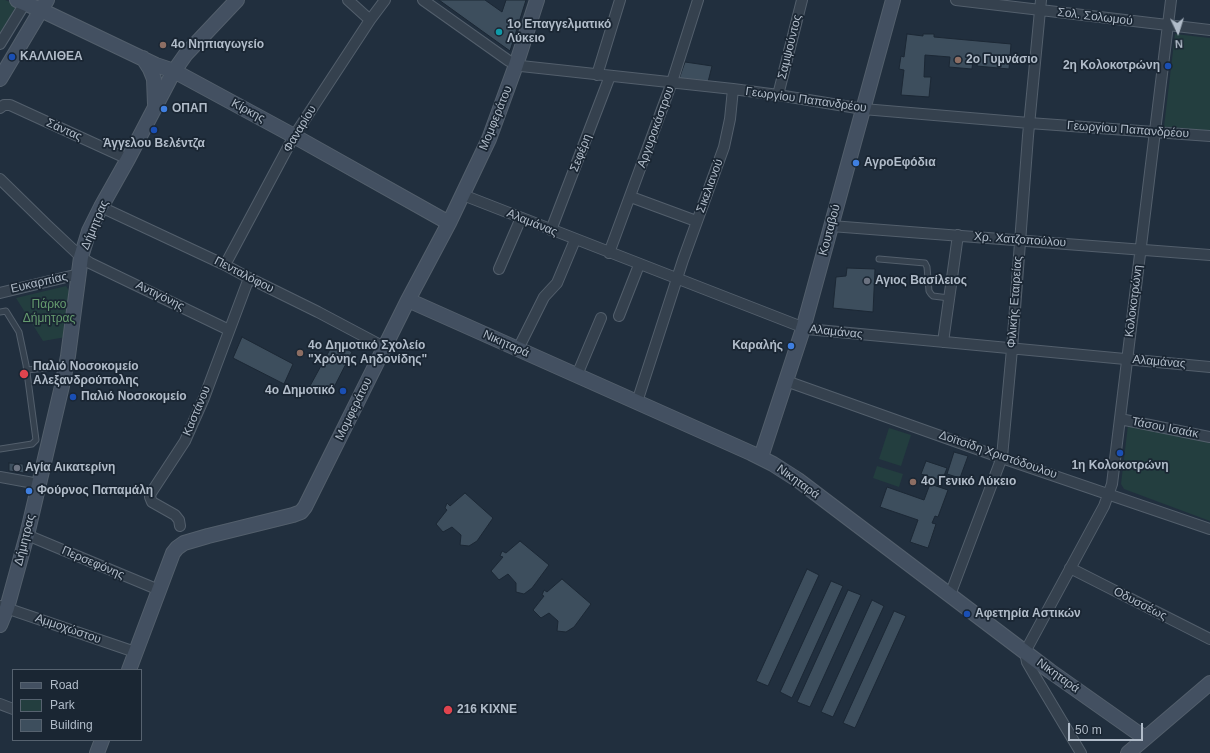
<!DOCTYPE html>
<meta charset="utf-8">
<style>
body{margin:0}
#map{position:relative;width:1210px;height:753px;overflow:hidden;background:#212f3e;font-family:Arial,sans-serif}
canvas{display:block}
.legend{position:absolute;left:12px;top:669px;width:130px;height:72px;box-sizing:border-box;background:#1a2633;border:1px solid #56626f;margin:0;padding:5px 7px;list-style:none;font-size:12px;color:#b1bcc9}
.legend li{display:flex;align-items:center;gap:8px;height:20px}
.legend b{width:20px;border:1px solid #56626f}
.north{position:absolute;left:1158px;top:12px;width:40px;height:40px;-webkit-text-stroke:3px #1a2633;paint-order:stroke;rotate:176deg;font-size:11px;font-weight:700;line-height:16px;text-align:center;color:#b1bcc9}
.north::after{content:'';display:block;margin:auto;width:14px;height:18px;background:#b1bcc9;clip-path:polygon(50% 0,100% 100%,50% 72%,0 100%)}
.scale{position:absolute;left:1068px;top:723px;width:75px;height:18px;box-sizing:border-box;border:2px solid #b1bcc9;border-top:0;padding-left:5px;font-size:12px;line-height:14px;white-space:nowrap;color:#b1bcc9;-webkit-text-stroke:3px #1a2633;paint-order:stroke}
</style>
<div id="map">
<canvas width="1210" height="753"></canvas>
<ul class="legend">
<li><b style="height:5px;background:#435061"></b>Road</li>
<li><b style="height:11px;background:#233e3f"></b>Park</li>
<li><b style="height:11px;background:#3d4e5d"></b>Building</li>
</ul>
<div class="north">N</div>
<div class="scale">50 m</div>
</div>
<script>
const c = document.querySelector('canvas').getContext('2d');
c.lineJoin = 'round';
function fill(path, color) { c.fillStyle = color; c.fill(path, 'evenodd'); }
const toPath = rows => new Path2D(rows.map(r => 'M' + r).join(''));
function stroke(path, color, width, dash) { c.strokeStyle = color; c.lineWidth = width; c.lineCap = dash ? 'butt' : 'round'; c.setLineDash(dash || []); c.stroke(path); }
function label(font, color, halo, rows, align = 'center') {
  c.font = font + ' Arial,sans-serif'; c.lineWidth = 3.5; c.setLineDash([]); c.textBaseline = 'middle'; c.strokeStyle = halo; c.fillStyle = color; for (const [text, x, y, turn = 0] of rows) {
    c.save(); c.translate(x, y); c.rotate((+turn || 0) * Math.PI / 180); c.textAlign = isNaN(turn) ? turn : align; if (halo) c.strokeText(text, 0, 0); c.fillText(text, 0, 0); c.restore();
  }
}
fill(toPath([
 [0,0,5,0,18,5,0,36],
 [1175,34,1210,38,1210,131,1164,127],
 [66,286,71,294,66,337,43,341,16,298],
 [1128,425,1210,441,1210,521,1124,489,1121,484],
 [889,428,911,435,901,466,879,459],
 [877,466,903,474,899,487,873,478]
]), '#233e3f');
const building = toPath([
 [439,0,485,0,502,12,506,0,526,0,510,51,439,0],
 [907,34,923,36,923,34,934,34,934,37,1011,44,1009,69,977,66,978,60,973,60,972,69,949,67,950,57,925,55,924,77,931,77,929,97,901,95,904,70,899,69,901,56,904,57,907,34],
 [685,62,712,66,708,82,679,79,685,62],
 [847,268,875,269,873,312,833,308,836,277,846,276,847,268],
 [242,337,293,364,284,384,233,358,242,337],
 [334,342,352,352,329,397,310,386,334,342],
 [954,452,968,456,960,478,947,474,954,452],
 [926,461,947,468,942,481,921,474,926,461],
 [9,463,23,464,24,473,9,471,9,463],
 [930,484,948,490,938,517,935,516,932,523,936,524,928,548,910,542,918,520,880,507,887,487,924,500,930,484],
 [465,493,493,518,477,541,469,546,460,545,461,535,452,527,443,532,436,524,447,510,445,508,447,503,450,506,465,493],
 [520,541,549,565,532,588,524,594,516,592,516,583,508,574,499,580,491,571,503,557,500,556,502,551,506,553,520,541],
 [807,569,819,575,768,686,756,681,807,569],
 [562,579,591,604,574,627,566,632,557,631,558,621,549,613,541,618,533,610,544,596,542,595,544,590,547,592,562,579],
 [831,581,843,586,792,698,780,692,831,581],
 [848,590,861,595,810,707,797,702,848,590],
 [872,600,884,606,833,717,821,712,872,600],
 [894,611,906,616,855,728,843,723,894,611]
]);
fill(building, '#3d4e5d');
stroke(building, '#1c2835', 1);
const lane = toPath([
 [879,259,925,263,927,267,929,291,931,294,933,296,949,298],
 [0,312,6,311,19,332,26,365,36,440,32,444,0,449],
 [27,370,65,366]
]);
const street = toPath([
 [348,0,370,20],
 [423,0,509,61,521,66,733,89,778,95,863,109,1029,123,1210,136],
 [956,0,1210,30],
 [0,44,27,0],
 [597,75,620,0],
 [778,95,802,0],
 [0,108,4,105,10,105,128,159],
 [0,179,47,225,81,257,90,263,229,330],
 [463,195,807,329,1210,367],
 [631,197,696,221],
 [101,207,225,265,249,278,318,312,384,347],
 [831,226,1210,255],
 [551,230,610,76],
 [609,253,672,82,698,0],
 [225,265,294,136,370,20,385,0],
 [499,269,521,218],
 [0,293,79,274],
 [619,316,639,265],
 [943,342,958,235],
 [518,349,544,297,557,283,575,240],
 [577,375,601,318],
 [786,381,1002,458,1210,529],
 [637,402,683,260,724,147,730,119,733,89],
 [1120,419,1210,437],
 [0,477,39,484],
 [180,526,179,520,175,515,152,502,150,497,151,493,185,441,204,398,249,278],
 [27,535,159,590],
 [1070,568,1210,639],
 [950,595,1002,457,1012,349,1028,136,1041,0],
 [0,606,135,652],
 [0,704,13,709],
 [1081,753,1035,676,1027,662,1025,652,1104,506,1112,484,1171,0]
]);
const secondary = toPath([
 [17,0,41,10,156,65,174,71,294,136,449,223],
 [143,58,150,69,154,79,155,104],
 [0,79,47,0],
 [408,300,751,453,773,464,798,480,1050,671,1145,738],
 [761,457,803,329,893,0],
 [0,625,7,608,27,535,62,386,68,356,81,257,89,231,101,207,128,159,174,71,186,54,237,0],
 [129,670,173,553,177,548,184,543,208,536,293,515,301,512,305,507,407,302,449,223,489,139,516,65,537,0],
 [97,753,102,740],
 [1128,753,1210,683]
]);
stroke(lane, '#535f6c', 7);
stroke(street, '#535f6c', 12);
stroke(secondary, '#535f6c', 16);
stroke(lane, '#35414e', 5);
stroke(street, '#35414e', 10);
stroke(secondary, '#435061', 14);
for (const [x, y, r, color] of [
 [499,32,4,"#0f9aa8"],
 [163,45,4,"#8d6e63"],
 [12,57,4,"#1a4fb4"],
 [958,60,4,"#8d6e63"],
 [1168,66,4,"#1a4fb4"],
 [164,109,4,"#3f7fe0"],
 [154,130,4,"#1a4fb4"],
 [856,163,4,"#3f7fe0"],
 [867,281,4,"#6b7280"],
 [791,346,4,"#3f7fe0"],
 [300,353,4,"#8d6e63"],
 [24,374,5,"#e0444e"],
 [343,391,4,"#1a4fb4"],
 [73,397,4,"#1a4fb4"],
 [1120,453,4,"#1a4fb4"],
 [17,468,4,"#6b7280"],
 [913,482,4,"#8d6e63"],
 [29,491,4,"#3f7fe0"],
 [967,614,4,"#1a4fb4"],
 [448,710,5,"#e0444e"]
]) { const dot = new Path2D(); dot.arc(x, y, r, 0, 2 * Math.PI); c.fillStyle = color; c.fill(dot); stroke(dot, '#1a2633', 1.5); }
label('12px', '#b1bcc9', '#1a2633', [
 ["Σολ. Σολωμού",1095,17,7],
 ["Σαμψούντος",790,47,-76],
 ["Γεωργίου Παπανδρέου",806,100,8],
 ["Κίρκης",248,111,28],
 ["Μομφεράτου",496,118,-68],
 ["Αργυροκάστρου",656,127,-70],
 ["Φαναρίου",300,129,-59],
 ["Σάντας",64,130,24],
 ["Γεωργίου Παπανδρέου",1128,130,4],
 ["Σεφέρη",581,153,-69],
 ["Σικελιανού",710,186,-70],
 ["Αλαμάνας",532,223,22],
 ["Δήμητρας",95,225,-67],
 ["Κουταβού",830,230,-75],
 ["Χρ. Χατζοπούλου",1020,240,4],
 ["Πενταλόφου",244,275,27],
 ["Ευκαρπίας",39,283,-13],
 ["Αντιγόνης",160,296,26],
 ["Κολοκοτρώνη",1134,301,-83],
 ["Φιλικής Εταιρείας",1015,302,-86],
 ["Αλαμάνας",836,332,6],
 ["Νικηταρά",506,344,24],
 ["Αλαμάνας",1159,362,5],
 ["Μομφεράτου",354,409,-64],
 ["Καστάνου",197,411,-67],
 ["Τάσου Ισαάκ",1165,428,11],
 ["Δοϊτσίδη Χριστόδουλου",998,455,19],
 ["Νικηταρά",798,482,36],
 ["Δήμητρας",25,540,-76],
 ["Περσεφόνης",93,563,23],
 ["Οδυσσέως",1140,604,27],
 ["Αμμοχώστου",68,629,19],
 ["Νικηταρά",1058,676,36]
]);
label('bold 12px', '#b1bcc9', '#1a2633', [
 ["1ο Επαγγελματικό",507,25],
 ["Λύκειο",507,39],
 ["4ο Νηπιαγωγείο",171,45],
 ["ΚΑΛΛΙΘΕΑ",20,57],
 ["2ο Γυμνάσιο",966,60],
 ["2η Κολοκοτρώνη",1160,66,"right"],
 ["ΟΠΑΠ",172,109],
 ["Άγγελου Βελέντζα",154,144,"center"],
 ["ΑγροΕφόδια",864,163],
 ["Αγιος Βασίλειος",875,281],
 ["4ο Δημοτικό Σχολείο",308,346],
 ["\"Χρόνης Αηδονίδης\"",308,360],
 ["Καραλής",783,346,"right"],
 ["Παλιό Νοσοκομείο",33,367],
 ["Αλεξανδρούπολης",33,381],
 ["4ο Δημοτικό",335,391,"right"],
 ["Παλιό Νοσοκομείο",81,397],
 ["1η Κολοκοτρώνη",1120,466,"center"],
 ["Αγία Αικατερίνη",25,468],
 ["4ο Γενικό Λύκειο",921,482],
 ["Φούρνος Παπαμάλη",37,491],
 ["Αφετηρία Αστικών",975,614],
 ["216 ΚΙΧΝΕ",457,710]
], 'left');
label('12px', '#669c6f', '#1a2633', [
 ["Πάρκο",49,305],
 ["Δήμητρας",49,319]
]);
</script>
